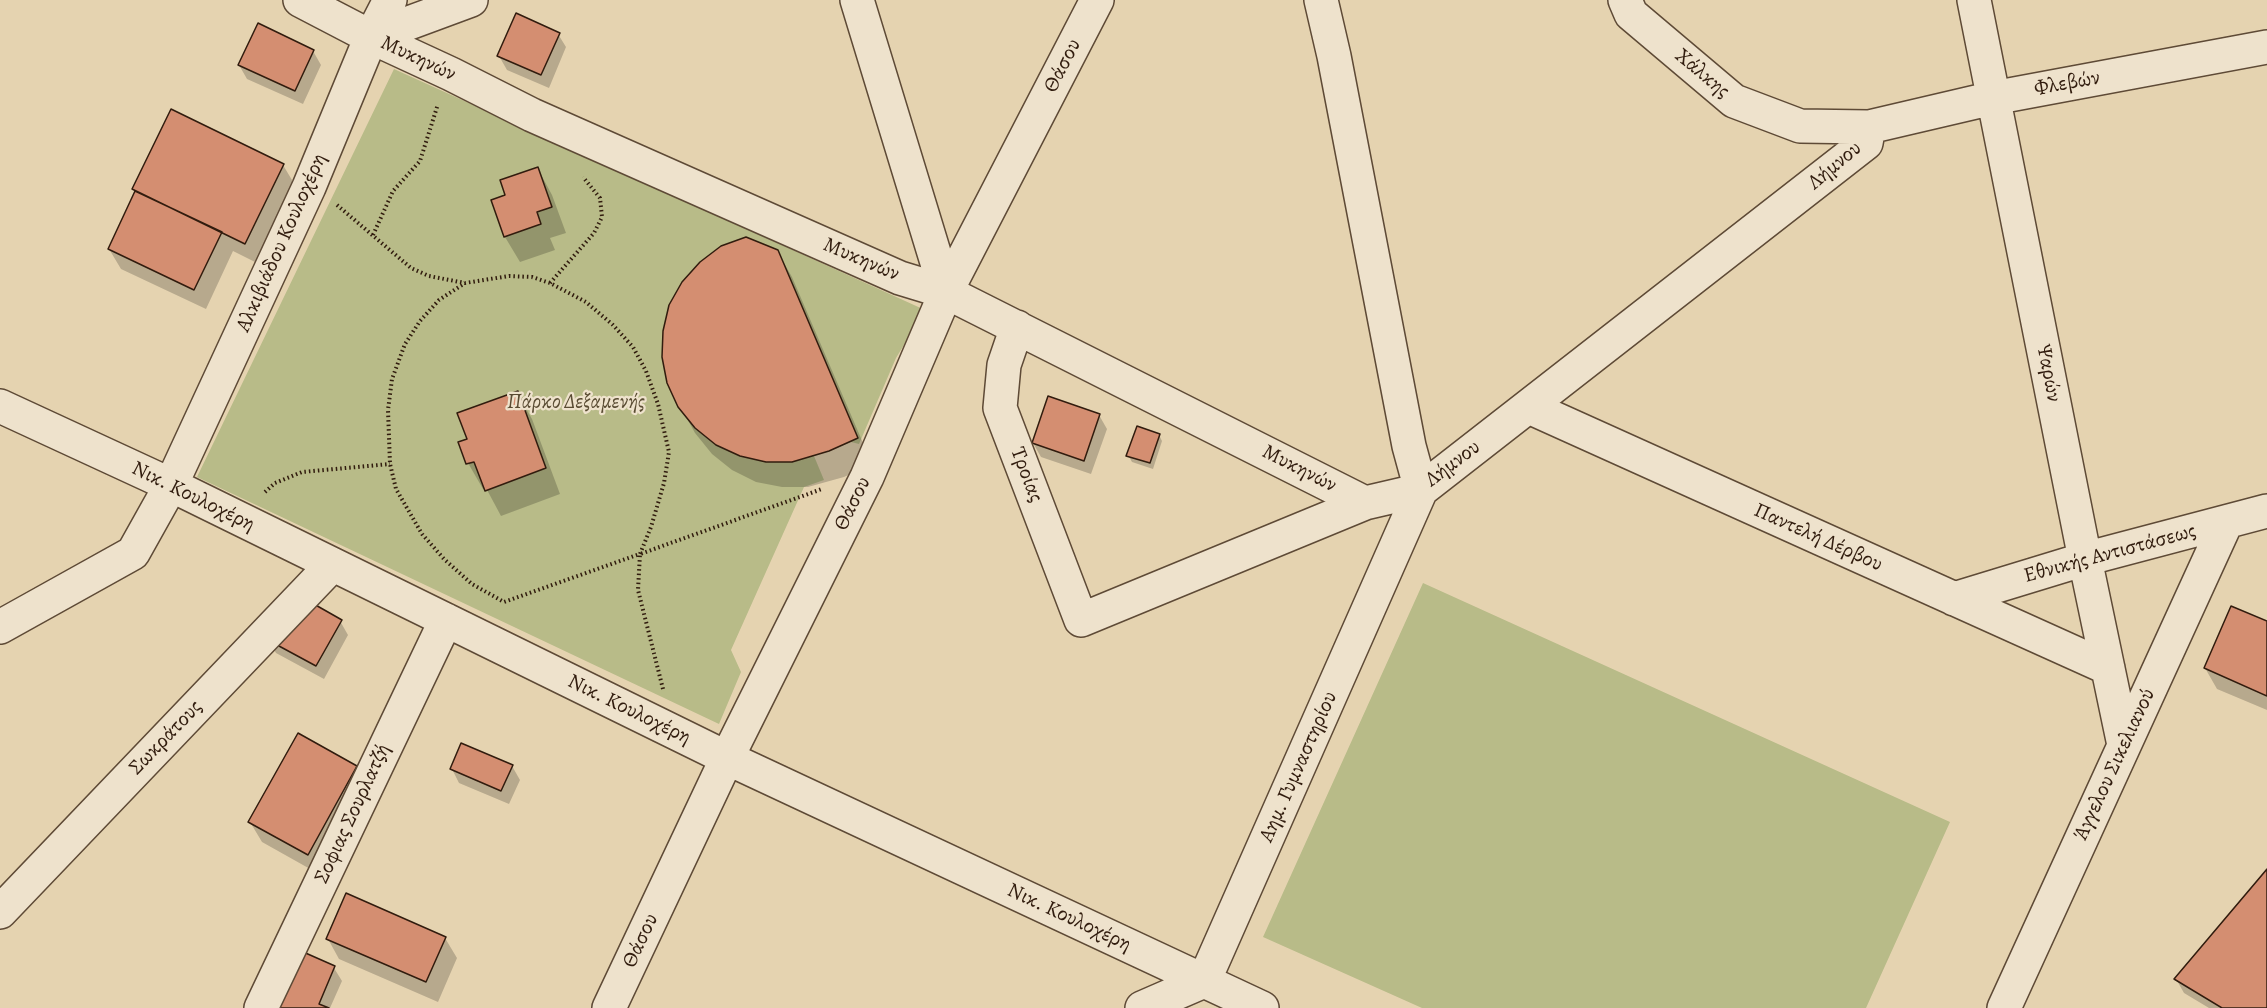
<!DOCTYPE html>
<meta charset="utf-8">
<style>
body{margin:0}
canvas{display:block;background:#e5d3b0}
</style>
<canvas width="2267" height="1008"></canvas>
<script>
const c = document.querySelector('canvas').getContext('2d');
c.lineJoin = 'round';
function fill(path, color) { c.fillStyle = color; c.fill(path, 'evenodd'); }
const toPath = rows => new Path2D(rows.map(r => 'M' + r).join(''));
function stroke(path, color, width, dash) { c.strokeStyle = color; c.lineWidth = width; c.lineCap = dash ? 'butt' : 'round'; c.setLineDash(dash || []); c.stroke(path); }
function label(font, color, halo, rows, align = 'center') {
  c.font = font + ' Alegreya,serif'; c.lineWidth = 4.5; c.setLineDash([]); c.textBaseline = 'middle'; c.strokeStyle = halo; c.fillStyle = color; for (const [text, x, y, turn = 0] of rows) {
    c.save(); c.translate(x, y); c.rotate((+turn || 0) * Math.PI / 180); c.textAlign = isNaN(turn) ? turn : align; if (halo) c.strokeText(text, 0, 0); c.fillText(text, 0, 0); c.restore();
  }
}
fill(toPath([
 [394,69,925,310,896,358,859,444,851,442,814,456,824,480,804,487,731,650,741,672,719,724,197,477],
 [1423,583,1950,822,1866,1008,1422,1008,1263,937]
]), '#b8bb88');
fill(toPath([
 [558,34,566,47,549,88,507,70,499,56],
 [313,51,321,65,303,104,247,79,239,65],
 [283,165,295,185,257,263,233,251,206,309,121,269,109,249,136,193,134,189],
 [538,169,552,195,566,233,550,238,555,250,520,262,505,237,493,201,507,196],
 [777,251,792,277,872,464,844,477,808,487,782,487,756,482,732,470,712,454,695,433,680,406],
 [517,393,532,419,560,494,501,516,486,488,483,489,468,463,468,440],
 [1099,415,1107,429,1091,474,1041,457,1033,443],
 [1159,435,1162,441,1153,469,1132,462,1128,455],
 [340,621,348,635,324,679,276,653,268,639],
 [2267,623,2267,710,2217,689,2205,668],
 [512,766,520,780,509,804,459,783,452,769],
 [356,767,368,787,319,874,262,842,250,822],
 [2267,871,2267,1008,2209,1008,2184,993,2176,979],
 [445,938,457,958,438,1002,339,959,328,939],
 [334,968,342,981,330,1008,278,1008]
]), '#0003');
const building = toPath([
 [516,13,560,33,541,75,497,56,516,13],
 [258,23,314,50,295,91,238,65,258,23],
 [171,109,284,164,245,244,132,189,171,109],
 [538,167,552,207,537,212,541,224,504,237,491,200,505,195,500,180,538,167],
 [135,191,222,232,194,290,108,249,135,191],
 [746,237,778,250,858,438,829,451,792,462,766,462,740,456,716,445,695,428,678,407,667,383,662,357,663,331,669,305,682,282,700,262,721,246,746,237],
 [518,391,546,468,485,491,474,462,466,464,458,442,467,439,457,413,518,391],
 [1048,396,1100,414,1084,461,1032,443,1048,396],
 [1137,426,1160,434,1150,463,1126,456,1137,426],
 [305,599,342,620,316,666,266,639,305,599],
 [2231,606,2267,621,2267,696,2204,668,2231,606],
 [298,733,357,766,308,855,248,822,298,733],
 [461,743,513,765,501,791,450,769,461,743],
 [2267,869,2267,1008,2222,1008,2174,979,2267,869],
 [346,893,446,937,426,982,326,939,346,893],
 [301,951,335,966,319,1004,329,1008,276,1008,301,951]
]);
fill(building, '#d48e71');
stroke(building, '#311c0e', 1.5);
const minor = toPath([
 [300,0,371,37,451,74,532,115,900,278,946,292,1365,503,1421,490,1866,143,1869,127],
 [857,0,946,292],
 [1321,0,1334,56,1409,446,1421,490],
 [1625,0,1631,14,1734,101,1800,126,1869,127,1993,98,2267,47],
 [1974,0,2085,559,2124,745],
 [371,37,471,0],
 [1017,327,1004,365,1000,408,1081,620,1365,503],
 [0,406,171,485,727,758,1262,1008],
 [1529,407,2108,668],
 [1954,599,2085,559,2267,511],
 [0,627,133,553,171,485,309,187,371,37,390,0],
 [0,912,332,565],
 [261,1008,446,620],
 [609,1008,727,758,867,477,946,292,1097,0],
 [1142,1008,1204,981,1421,490],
 [2004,1008,2226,523]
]);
stroke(minor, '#5e4a36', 36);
stroke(toPath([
 [337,205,411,268,429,276,465,283,509,276,532,277,550,283,586,302,613,325,633,347,646,371,658,404,669,452,664,483,651,527,640,554,504,602,472,584,444,559,422,534,396,489,390,464,388,410,392,379,405,344,420,321,439,300,465,283],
 [373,235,393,191,420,161,438,104],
 [550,283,594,233,602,217,600,198,583,177],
 [265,492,275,483,302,472,390,464],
 [663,689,638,590,640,554,822,489]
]), '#311c0e', 4, [1.5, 3]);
stroke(minor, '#eee2cc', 33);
label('21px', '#311c0e', '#eee2cc', [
 ["Μυκηνών",418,59,25],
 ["Θάσου",1063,66,-63],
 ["Χάλκης",1702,74,40],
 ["Φλεβών",2067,84,-10],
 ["Λήμνου",1835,166,-40],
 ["Αλκιβιάδου Κουλοχέρη",282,243,-66],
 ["Μυκηνών",861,260,23],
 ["Ψαρών",2048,373,79],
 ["Λήμνου",1453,464,-37],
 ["Μυκηνών",1299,469,27],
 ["Τροίας",1026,475,69],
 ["Νικ. Κουλοχέρη",193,497,26],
 ["Θάσου",853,504,-64],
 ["Παντελή Δέρβου",1818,538,24],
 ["Εθνικής Αντιστάσεως",2110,554,-15],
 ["Νικ. Κουλοχέρη",629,710,26],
 ["Σωκράτους",166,738,-46],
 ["Άγγελου Σικελιανού",2115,765,-65],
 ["Αημ. Γυμναστηρίου",1299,767,-66],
 ["Σοφιας Σουρλατζή",353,814,-65],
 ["Νικ. Κουλοχέρη",1069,918,25],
 ["Θάσου",641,941,-65]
]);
label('italic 21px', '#5a4c33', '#eee2cc', [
 ["Πάρκο Δεξαμενής",576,403]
]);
</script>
